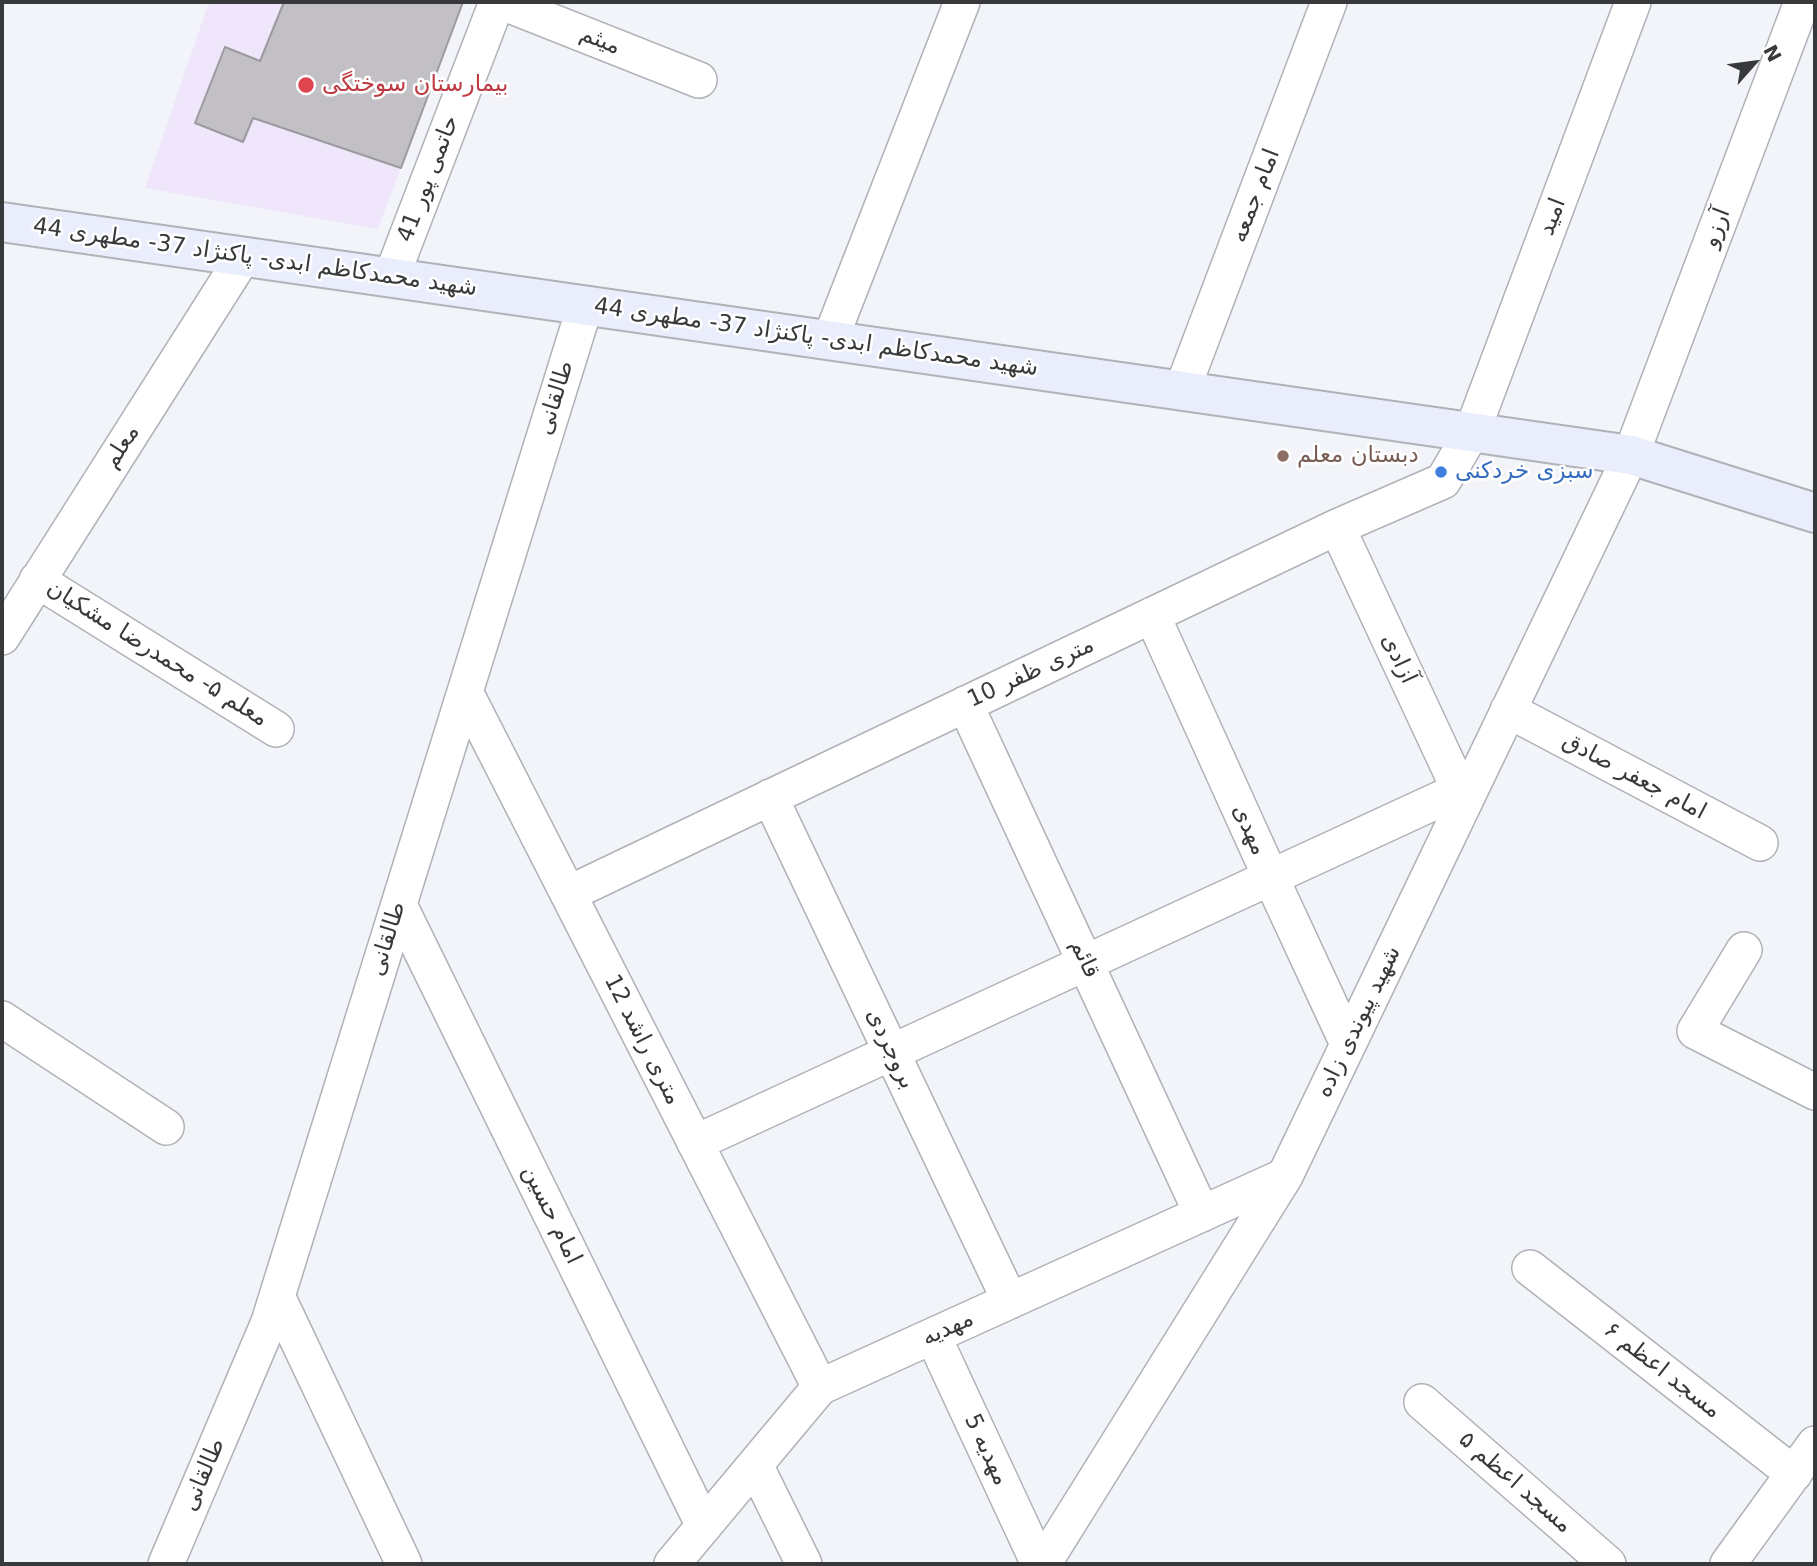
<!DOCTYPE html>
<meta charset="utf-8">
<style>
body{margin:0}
#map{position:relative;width:1817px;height:1566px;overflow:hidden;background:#f2f4f9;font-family:"DejaVu Sans",sans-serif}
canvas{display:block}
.frame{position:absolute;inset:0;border:4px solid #38393b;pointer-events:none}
.north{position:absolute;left:1719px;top:28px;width:70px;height:70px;-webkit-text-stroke:5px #fff;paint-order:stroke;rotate:62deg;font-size:19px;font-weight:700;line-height:28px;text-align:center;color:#38393b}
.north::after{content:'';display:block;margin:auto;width:24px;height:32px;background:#38393b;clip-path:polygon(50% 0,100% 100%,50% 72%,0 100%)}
</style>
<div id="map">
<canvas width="1817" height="1566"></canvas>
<div class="frame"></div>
<div class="north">N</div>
</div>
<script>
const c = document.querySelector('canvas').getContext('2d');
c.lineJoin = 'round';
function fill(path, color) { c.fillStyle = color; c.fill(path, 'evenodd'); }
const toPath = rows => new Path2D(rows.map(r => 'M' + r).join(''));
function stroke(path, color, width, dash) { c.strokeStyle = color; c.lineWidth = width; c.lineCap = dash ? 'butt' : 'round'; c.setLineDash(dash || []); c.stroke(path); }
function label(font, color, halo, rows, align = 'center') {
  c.font = font + ' "DejaVu Sans",Vazirmatn,sans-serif'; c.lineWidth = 5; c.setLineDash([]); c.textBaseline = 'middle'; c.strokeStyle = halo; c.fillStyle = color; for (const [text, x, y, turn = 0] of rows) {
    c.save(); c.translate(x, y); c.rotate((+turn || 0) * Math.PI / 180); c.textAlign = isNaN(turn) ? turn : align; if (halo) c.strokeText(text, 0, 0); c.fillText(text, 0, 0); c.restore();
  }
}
fill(toPath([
 [209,2,463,2,378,229,145,188]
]), '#efe6fb');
const building = toPath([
 [284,2,463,2,401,168,253,118,243,142,195,123,225,47,260,61,284,2]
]);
fill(building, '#c2c0c5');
stroke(building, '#9b9a9e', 2);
const street = toPath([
 [502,2,699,80],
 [391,278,497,2],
 [830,340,962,2],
 [1182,390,1329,2],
 [1337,527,1460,791],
 [37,580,276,729],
 [1152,615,1271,878,1348,1044],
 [2,637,243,257],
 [465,692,820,1387],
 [965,704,1202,1214],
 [1508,710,1760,843],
 [770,797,1010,1301],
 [568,894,1337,527,1443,481,1472,432,1633,2],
 [399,905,704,1526],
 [1744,950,1695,1031,1815,1092],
 [2,1019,166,1127],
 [695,1143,1473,784],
 [1530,1268,1794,1474],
 [277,1296,404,1564],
 [933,1336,1039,1564],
 [1422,1402,1608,1564],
 [755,1465,804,1564],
 [166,1564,269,1322,585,306],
 [672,1564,820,1387,1285,1176],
 [1043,1564,1285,1176,1631,455,1802,2],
 [1728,1564,1815,1444]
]);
const secondary = toPath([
 [2,222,1631,455,1815,513]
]);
stroke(street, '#afb2b6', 38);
stroke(secondary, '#afb2b6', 42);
stroke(street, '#fff', 35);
stroke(secondary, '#eaeefc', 38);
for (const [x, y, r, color] of [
 [306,85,9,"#e0444e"],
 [1283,456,7,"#8d6e63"],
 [1441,472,7,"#3f7fe0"]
]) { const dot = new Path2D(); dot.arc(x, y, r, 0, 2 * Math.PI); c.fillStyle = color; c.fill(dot); stroke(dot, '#fff', 2.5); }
label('23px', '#38393b', '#fff', [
 ["میثم",600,41,22],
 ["حاتمی پور 41",429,179,-69],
 ["امام جمعه",1256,196,-69],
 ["امید",1553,217,-69],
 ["آرزو",1717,228,-69],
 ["شهید محمدکاظم ابدی- پاکنژاد 37- مطهری 44",255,258,8],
 ["شهید محمدکاظم ابدی- پاکنژاد 37- مطهری 44",816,338,8],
 ["طالقانی",556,398,-73],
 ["معلم",122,447,-57],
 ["معلم ۵- محمدرضا مشکیان",157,654,32],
 ["آزادی",1398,659,65],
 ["10 متری ظفر",1031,673,-25],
 ["امام جعفر صادق",1634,777,28],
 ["مهدی",1249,830,66],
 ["طالقانی",388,939,-73],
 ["قائم",1084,959,65],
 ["شهید پیوندی زاده",1359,1022,-64],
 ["12 متری راشد",642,1040,63],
 ["بروجردی",890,1049,65],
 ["امام حسین",551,1215,64],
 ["مهدیه",948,1329,-24],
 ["مسجد اعظم ۶",1662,1371,38],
 ["مهدیه 5",986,1450,65],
 ["طالقانی",204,1475,-67],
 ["مسجد اعظم ۵",1515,1483,41]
]);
label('23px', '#be3a42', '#fff', [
 ["بیمارستان سوختگی",322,85]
], 'left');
label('23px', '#785e54', '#fff', [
 ["دبستان معلم",1297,456]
], 'left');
label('23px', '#366cbe', '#fff', [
 ["سبزی خردکنی",1455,472]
], 'left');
</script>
